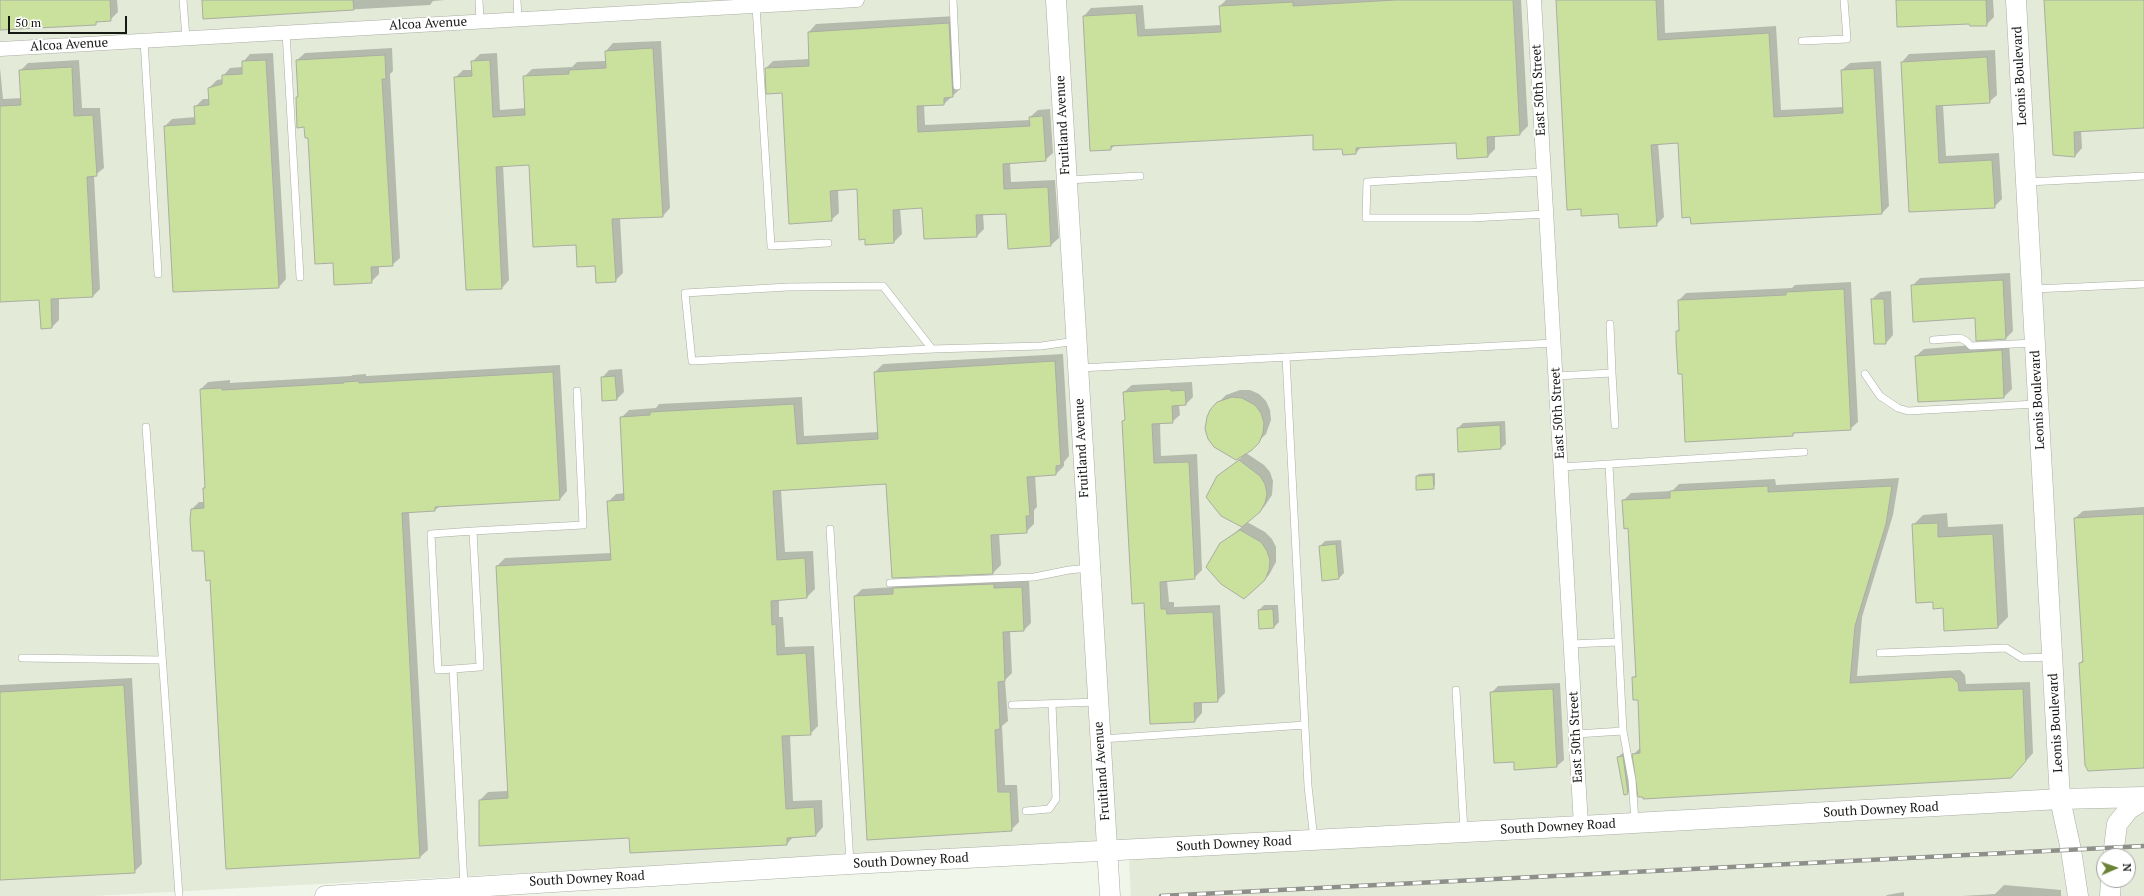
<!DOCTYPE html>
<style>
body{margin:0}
#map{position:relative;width:2144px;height:896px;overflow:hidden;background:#f1f6eb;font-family:"PT Serif",serif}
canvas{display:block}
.north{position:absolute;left:2096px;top:848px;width:40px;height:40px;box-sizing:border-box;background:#fff;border:1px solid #a2a3a1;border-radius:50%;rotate:88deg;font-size:11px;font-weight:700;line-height:16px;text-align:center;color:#161814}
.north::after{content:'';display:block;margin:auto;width:14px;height:18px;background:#6b8335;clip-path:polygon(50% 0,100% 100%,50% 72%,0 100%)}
.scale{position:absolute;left:8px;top:16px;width:119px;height:18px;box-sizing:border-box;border:2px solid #161814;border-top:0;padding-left:5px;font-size:12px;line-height:14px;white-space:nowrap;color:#161814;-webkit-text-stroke:3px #fff;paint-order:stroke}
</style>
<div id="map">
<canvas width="2144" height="896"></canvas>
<div class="north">N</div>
<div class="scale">50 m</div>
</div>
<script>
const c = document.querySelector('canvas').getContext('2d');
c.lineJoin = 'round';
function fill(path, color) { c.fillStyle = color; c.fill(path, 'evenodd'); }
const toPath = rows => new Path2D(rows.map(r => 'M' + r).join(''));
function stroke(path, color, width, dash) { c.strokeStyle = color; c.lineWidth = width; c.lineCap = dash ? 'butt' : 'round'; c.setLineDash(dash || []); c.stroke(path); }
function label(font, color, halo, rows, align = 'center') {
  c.font = font + ' "PT Serif",serif'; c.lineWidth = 4; c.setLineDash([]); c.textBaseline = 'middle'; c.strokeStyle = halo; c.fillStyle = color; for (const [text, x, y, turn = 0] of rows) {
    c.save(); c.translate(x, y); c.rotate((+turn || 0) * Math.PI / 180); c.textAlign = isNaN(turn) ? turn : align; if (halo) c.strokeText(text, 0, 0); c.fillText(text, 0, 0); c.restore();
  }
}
fill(toPath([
 [0,0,2144,0,2144,896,1131,896,1128,841,93,896,0,896],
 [2104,856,2128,856,2128,880,2104,880]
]), '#e3ead8');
fill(toPath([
 [0,0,117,0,118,12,110,20,99,21,95,24,0,29],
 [203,0,445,0,433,1,430,5,204,18],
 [1226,0,1521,0,1528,126,1520,134,1495,135,1495,149,1488,156,1457,142,1362,146,1356,153,1313,134,1115,145,1111,149,1091,150,1084,16,1091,8,1143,5,1145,29,1221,25,1220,6],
 [1557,0,1664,0,1665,33,1776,26,1781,110,1844,107,1842,70,1850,63,1881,61,1889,206,1882,213,1679,142,1658,143,1664,217,1656,225,1619,213],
 [1897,0,1993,0,1994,17,1986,25],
 [2045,0,2144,0,2144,127,2081,130,2082,148,2075,156],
 [956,16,960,89,944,104,924,105,925,125,1030,120,1030,117,1038,110,1050,109,1053,153,1045,160,1010,162,1011,182,1055,180,1059,238,1051,245,1009,248,1007,213,983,214,984,229,977,236,923,207,900,208,902,234,894,242,866,243,857,188,838,189,839,213,831,220,783,92,766,68,773,61,810,59,809,32,816,24],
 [661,41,670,208,663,216,620,218,623,273,615,281,596,265,577,244,530,164,503,165,509,280,502,288,455,78,463,70,472,70,472,62,480,54,497,53,500,110,526,108,524,77,532,69,572,67,577,62,606,61,606,51,613,43],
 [392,48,393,71,390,74,400,258,392,265,379,266,379,274,371,282,334,262,309,137,297,98,299,95,297,60,305,53],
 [1995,50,1997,95,1989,102,1943,105,1946,156,1999,153,2002,199,1994,207,1910,211,1902,62,1909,54],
 [273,53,286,279,279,287,165,126,172,119,196,117,195,107,203,99,210,99,209,88,217,80,223,79,223,76,230,68,243,67,243,62,250,54],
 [79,60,82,108,100,108,104,168,94,176,100,289,93,296,59,298,59,320,52,327,40,299,0,301,0,68,3,99,22,98,20,71,28,63],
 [2010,273,2013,331,2006,338,1975,317,1912,286,1920,278],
 [1851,282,1858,422,1850,429,1796,432,1792,435,1683,373,1677,331,1680,328,1679,300,1686,293,1792,288,1795,285],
 [1891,291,1893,335,1886,343,1872,299,1880,292],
 [2009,342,2012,389,2004,397,1919,401,1916,356,1924,349],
 [1063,354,1069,456,1064,462,1064,466,1056,474,1035,475,1037,507,1034,510,1034,524,1026,532,999,533,1001,565,993,573,893,577,887,483,781,490,785,552,813,551,815,589,807,597,779,599,779,617,783,617,785,647,814,646,818,726,810,734,790,735,793,801,822,800,823,827,816,835,794,836,787,844,630,837,480,800,488,792,508,791,497,566,505,558,611,553,608,502,616,494,625,493,621,418,629,410,656,408,659,404,802,397,804,436,879,432,875,372,883,364],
 [560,365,567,491,560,499,440,506,435,510,409,512,428,850,420,857,211,579,205,550,192,509,199,502,205,502,204,488,206,486,201,389,208,382,230,380,230,383,351,376,353,375,366,374,366,376],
 [622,369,624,392,617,399,602,378,609,370],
 [1192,382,1193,397,1186,404,1179,405,1180,415,1172,422,1160,423,1161,456,1197,454,1201,545,1202,570,1194,578,1167,581,1169,602,1174,602,1174,607,1220,605,1225,693,1217,701,1202,702,1202,713,1195,721,1145,602,1123,421,1126,419,1124,392,1132,385],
 [1240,390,1250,390,1259,394,1266,401,1270,410,1271,420,1266,434,1246,453,1264,465,1270,472,1273,481,1272,495,1264,507,1247,522,1265,532,1272,539,1276,547,1276,562,1269,575,1261,583,1221,544,1243,526,1221,515,1218,477,1242,457,1211,410,1226,395],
 [1505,421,1506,444,1501,448,1459,451,1458,428,1463,423],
 [1435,473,1435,485,1433,488,1417,476,1419,474],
 [1899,478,1893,515,1862,617,1857,676,1960,670,1965,675,1966,684,2030,682,2033,753,2018,770,1633,755,1641,747,1639,699,1633,678,1637,674,1629,527,1623,501,1631,493,1672,491,1679,484,1775,479,1776,485],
 [2144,507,2144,767,2080,663,2083,660,2075,518,2083,511],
 [1947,513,1948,527,2003,524,2008,617,1998,627,1943,607,1934,601,1913,525,1923,515],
 [1341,540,1344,573,1339,578,1320,546,1325,541],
 [1029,580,1031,623,1024,630,1010,631,1012,673,1005,680,1008,721,1002,726,1005,785,1017,785,1019,822,1011,830,855,596,862,589,895,587,901,581],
 [1264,605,1278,605,1279,622,1274,627,1259,610],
 [132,678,142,864,134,872,0,879,0,685],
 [1560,683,1564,760,1557,766,1491,693,1498,686],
 [1626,750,1635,785,1628,793,1618,757],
 [2004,885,2061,890,2061,896,1962,896,1995,894],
 [1904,892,1904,896,1886,896,1887,895]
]), '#0003');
const building = toPath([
 [0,0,110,0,111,21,96,22,96,25,0,30,0,0],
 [202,0,353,0,354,10,203,19,202,0],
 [1395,0,1513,0,1520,135,1487,137,1488,157,1457,159,1456,143,1356,148,1356,154,1343,155,1342,149,1313,150,1313,135,1111,146,1111,150,1090,151,1083,16,1136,13,1138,36,1221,32,1219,6,1293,2,1293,6,1395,0],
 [1556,0,1656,0,1658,40,1769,33,1774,117,1843,113,1841,70,1874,68,1882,214,1691,224,1690,217,1682,218,1678,143,1651,145,1657,226,1619,228,1618,214,1581,216,1581,209,1567,210,1556,0],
 [1896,0,1986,0,1987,26,1970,26,1969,24,1897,27,1896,0],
 [2044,0,2144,0,2144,128,2074,132,2075,157,2053,155,2044,0],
 [949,23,953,97,944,98,944,105,917,106,918,132,1030,126,1029,117,1043,116,1046,161,1003,164,1004,189,1048,187,1051,246,1008,249,1006,214,976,215,977,237,924,239,922,208,893,210,894,243,865,245,865,239,859,240,857,189,830,191,832,221,789,224,782,93,766,94,765,68,809,66,808,32,949,23],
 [653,48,663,217,612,219,616,282,596,283,595,266,577,267,576,245,533,247,529,165,496,167,502,289,466,290,454,77,472,76,471,61,490,60,493,117,525,115,523,76,569,74,569,70,606,68,605,51,653,48],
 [385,55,386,79,382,79,393,266,371,267,372,283,334,285,333,263,315,264,308,138,305,138,304,127,297,128,296,97,298,97,296,60,385,55],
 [1987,57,1990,103,1936,106,1939,163,1992,160,1995,208,1909,212,1901,62,1987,57],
 [266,60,279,288,173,292,164,126,195,124,194,106,209,105,208,88,222,84,222,75,242,74,242,61,266,60],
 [72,67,74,116,93,115,97,176,87,177,93,297,51,299,52,328,41,329,39,300,0,302,0,106,21,105,19,70,72,67],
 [2003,280,2006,339,1976,341,1975,318,1913,322,1911,285,2003,280],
 [1844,289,1851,430,1793,433,1793,436,1685,442,1682,374,1678,374,1676,340,1676,331,1679,331,1678,300,1786,295,1786,292,1844,289],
 [1871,299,1884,299,1886,344,1874,344,1871,299],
 [2002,350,2004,398,1918,402,1915,356,2002,350],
 [1055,361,1061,465,1056,466,1056,475,1027,477,1030,516,1026,516,1027,533,991,535,993,574,892,578,886,484,773,491,777,560,805,558,807,598,771,601,772,625,776,624,777,655,806,653,811,735,782,736,786,809,814,807,816,836,787,838,787,845,630,853,629,838,479,846,479,800,508,798,496,566,611,560,607,501,624,500,620,417,650,415,650,412,794,404,797,444,878,439,874,372,1055,361],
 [553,372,560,500,435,507,435,511,402,513,420,858,226,869,210,580,206,581,204,551,192,551,190,520,191,509,204,508,203,488,205,488,200,389,222,388,222,390,344,383,344,382,359,381,359,383,553,372],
 [615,376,617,400,602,401,601,377,615,376],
 [1170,389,1171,391,1185,390,1186,405,1172,406,1173,423,1152,424,1154,463,1189,462,1195,579,1160,582,1161,609,1166,609,1167,614,1213,612,1218,702,1194,703,1195,722,1150,724,1144,603,1132,604,1122,421,1125,420,1123,392,1170,389],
 [1232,397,1242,398,1255,405,1261,413,1264,423,1263,433,1259,443,1252,450,1236,460,1214,447,1208,439,1205,429,1207,417,1210,410,1217,402,1232,397],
 [1500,425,1501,449,1458,452,1457,428,1500,425],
 [1239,460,1260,476,1265,484,1267,494,1265,503,1260,512,1242,527,1221,516,1206,497,1217,476,1239,460],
 [1433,475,1434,489,1416,490,1416,476,1433,475],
 [1768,486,1768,492,1892,486,1886,524,1855,626,1850,683,1952,677,1958,683,1959,691,2023,689,2026,761,2011,778,1643,799,1643,797,1638,797,1632,754,1640,753,1638,700,1633,700,1632,677,1636,677,1628,528,1624,529,1622,500,1670,498,1670,491,1768,486],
 [2144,514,2144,768,2088,771,2085,765,2079,663,2083,662,2074,518,2144,514],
 [1938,523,1938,537,1993,534,1998,628,1944,631,1943,608,1933,609,1933,602,1916,603,1912,524,1938,523],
 [1240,530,1261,542,1267,551,1270,560,1269,570,1265,580,1244,599,1221,584,1206,567,1220,543,1240,530],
 [1336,544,1339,579,1322,581,1319,546,1336,544],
 [994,584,994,588,1022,587,1024,631,1003,632,1005,681,998,682,1000,729,995,730,998,792,1010,792,1012,831,867,840,854,596,893,594,893,588,994,584],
 [1273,609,1274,628,1259,629,1258,610,1273,609],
 [124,685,135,873,0,880,0,692,124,685],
 [1553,689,1557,767,1514,770,1514,762,1494,763,1490,692,1553,689],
 [1623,756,1628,794,1624,795,1617,757,1623,756]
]);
fill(building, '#c9e19d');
stroke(building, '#aaaea3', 1);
const lane = toPath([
 [183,0,186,38],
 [479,0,480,21],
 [517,0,518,19],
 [953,0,957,86],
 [756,6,771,246,828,243],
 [286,32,300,277],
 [144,40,158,274],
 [1802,41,1847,39,1844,0],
 [1544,172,1367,182,1366,218,1471,218,1547,214],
 [1068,180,1140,176],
 [2028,182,2144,176],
 [2034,289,2144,284],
 [1933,340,1960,338,1966,341,1971,346,2035,343],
 [932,349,883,286,788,287,685,293,692,361,932,349,1041,346,1076,341],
 [1286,357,1308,786,1314,840],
 [1080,368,1554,343],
 [1612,373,1615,425],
 [1865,374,1880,396,1898,408,1908,411,2036,404],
 [1556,376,1612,373,1610,324],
 [146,427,179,896],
 [1609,465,1623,731,1632,780,1635,821],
 [1561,467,1804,452],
 [830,529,850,863],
 [890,583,1034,577,1069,570,1089,568],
 [1571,644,1618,642],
 [1880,653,2006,648,2022,658,2051,657],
 [22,658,162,660],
 [453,669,438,670,431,534,473,531],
 [1456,690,1464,832],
 [1012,705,1097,702],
 [1576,734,1623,731],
 [1102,739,1305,725],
 [1026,811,1049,809,1056,799,1052,704],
 [464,886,453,669,480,667,473,531,583,525,577,391]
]);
const street = toPath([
 [1534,0,1581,826],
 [0,49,857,0]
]);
const secondary = toPath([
 [1056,0,1110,896],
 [2016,0,2060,799,2071,850,2078,896],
 [2113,856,2117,824,2129,809,2144,800],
 [325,896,850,864,1581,826,2060,799,2144,797],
 [2110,896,2111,880]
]);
stroke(lane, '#aaaea4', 8);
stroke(street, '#aaaea4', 15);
stroke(secondary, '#aaaea4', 21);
stroke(lane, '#fff', 7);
stroke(street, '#fff', 14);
stroke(secondary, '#fff', 20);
const rail = toPath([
 [1161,896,2144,846]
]);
stroke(rail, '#8d9089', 4.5);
stroke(rail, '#fff', 3, [9]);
label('13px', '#161814', '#fff', [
 ["Alcoa Avenue",428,24,-3],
 ["Alcoa Avenue",69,45,-3],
 ["Leonis Boulevard",2020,76,-93],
 ["East 50th Street",1539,90,-93],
 ["Fruitland Avenue",1063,125,-93],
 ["Leonis Boulevard",2038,400,-93],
 ["East 50th Street",1558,413,-93],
 ["Fruitland Avenue",1082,448,-93],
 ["Leonis Boulevard",2056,723,-93],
 ["East 50th Street",1576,737,-93],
 ["Fruitland Avenue",1102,771,-94],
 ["South Downey Road",1881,810,-3],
 ["South Downey Road",1558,827,-3],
 ["South Downey Road",1234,844,-3],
 ["South Downey Road",911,861,-3],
 ["South Downey Road",587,879,-3]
]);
</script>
